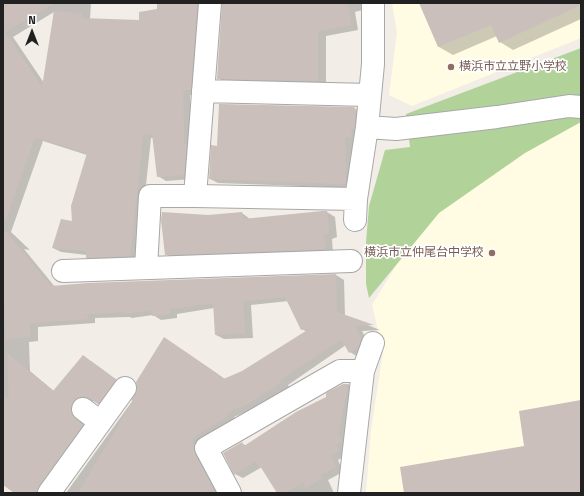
<!DOCTYPE html>
<meta charset="utf-8">
<style>
body{margin:0}
#map{position:relative;width:584px;height:496px;overflow:hidden;background:#f2ede7;font-family:"Titillium Web",sans-serif}
canvas{display:block}
.frame{position:absolute;inset:0;border:4px solid #212121;pointer-events:none}
.north{position:absolute;left:12px;top:12px;width:40px;height:40px;-webkit-text-stroke:3px #fff;paint-order:stroke;rotate:0deg;font-size:11px;font-weight:700;line-height:16px;text-align:center;color:#212121}
.north::after{content:'';display:block;margin:auto;width:14px;height:18px;background:#212121;clip-path:polygon(50% 0,100% 100%,50% 72%,0 100%)}
</style>
<div id="map">
<canvas width="584" height="496"></canvas>
<div class="frame"></div>
<div class="north">N</div>
</div>
<script>
const c = document.querySelector('canvas').getContext('2d');
c.lineJoin = 'round';
function fill(path, color) { c.fillStyle = color; c.fill(path, 'evenodd'); }
const toPath = rows => new Path2D(rows.map(r => 'M' + r).join(''));
function stroke(path, color, width, dash) { c.strokeStyle = color; c.lineWidth = width; c.lineCap = dash ? 'butt' : 'round'; c.setLineDash(dash || []); c.stroke(path); }
function label(font, color, halo, rows, align = 'center') {
  c.font = font + ' "Titillium Web","Noto Sans JP",sans-serif'; c.lineWidth = 3.5; c.setLineDash([]); c.textBaseline = 'middle'; c.strokeStyle = halo; c.fillStyle = color; for (const [text, x, y, turn = 0] of rows) {
    c.save(); c.translate(x, y); c.rotate((+turn || 0) * Math.PI / 180); c.textAlign = isNaN(turn) ? turn : align; if (halo) c.strokeText(text, 0, 0); c.fillText(text, 0, 0); c.restore();
  }
}
fill(toPath([
 [392,3,581,3,581,38,412,106,389,95,397,32],
 [581,117,581,493,366,493,371,430,383,352,372,305,436,200]
]), '#fffce3');
fill(toPath([
 [581,48,581,122,525,153,439,213,369,298,366,284,366,242,369,206,385,150,410,147,406,114]
]), '#b1d39a');
fill(toPath([
 [3,3,91,3,90,19,140,21,158,10,158,3,207,3,199,94,190,95,192,179,166,181,158,176,154,138,151,138,138,260,96,262,87,257,87,255,61,252,53,248,73,223,87,155,43,141,11,232,30,250,24,249,55,287,336,275,344,280,345,316,380,330,362,331,369,344,358,357,350,352,346,345,288,385,289,387,257,407,234,417,236,421,198,444,221,493,66,493,136,396,172,343,225,379,242,372,307,332,302,329,289,301,251,305,253,338,224,339,216,335,214,308,177,314,177,318,161,320,153,315,132,318,130,317,95,318,95,323,38,327,38,341,29,342,30,371,54,391,91,361,124,385,106,408,93,401,86,402,80,420,91,430,46,493,26,493,3,457],
 [54,12,44,83,13,37],
 [223,3,365,3,366,9,355,12,358,30,326,36,326,85,226,83,218,78],
 [420,3,580,3,581,19,513,50,500,42,497,36,453,55,439,47],
 [354,108,362,113,360,142,353,141,354,188,218,183,210,179,218,147],
 [327,212,335,217,337,237,332,239,333,254,174,259,166,254,208,216,242,213,250,219],
 [344,384,348,384,356,389,347,455,338,460,343,472,328,480,334,493,278,493,262,467,243,478,235,474,242,443,246,446,327,398]
]), '#0003');
fill(toPath([
 [3,3,54,3,5,32,42,87,54,11,82,14,82,18,139,20,139,12,157,9,157,3,197,3,191,90,183,90,184,144,187,144,184,175,157,177,152,134,143,134,130,256,86,258,86,251,52,248,61,219,72,221,71,206,87,153,35,137,6,219,3,218],
 [222,3,347,3,351,25,318,31,318,81,217,79],
 [419,3,581,3,581,5,499,43,491,25,438,47],
 [219,104,354,107,356,111,354,129,351,129,352,138,345,137,346,184,209,179,211,145,217,146],
 [322,211,327,211,329,233,324,234,325,249,165,255,161,220,162,212,208,215,242,212,243,219],
 [3,228,51,286,88,283,336,274,337,312,374,325,355,326,361,339,359,346,349,353,341,339,280,380,281,382,249,403,227,413,228,416,191,439,194,445,195,454,214,489,206,493,78,493,133,401,131,400,137,390,136,382,164,337,218,374,221,380,242,371,309,329,301,330,285,297,243,301,245,333,215,335,213,303,169,309,170,314,152,316,152,310,123,314,123,312,87,314,88,319,30,323,30,337,6,339,4,295,3,296],
 [7,353,53,391,83,355,116,380,98,404,91,399,84,397,78,398,73,402,71,408,72,414,83,425,39,486,37,493,14,493,3,485,3,395,9,399],
 [343,384,348,384,338,434,342,441,336,445,339,451,331,455,336,467,320,475,322,478,306,488,303,483,284,493,277,493,260,466,259,467,256,461,234,475,223,453,242,442,244,446,296,412,326,397,326,393],
 [581,400,581,493,404,493,400,467,524,446,519,411]
]), '#cabfba');
const minor = toPath([
 [210,3,195,196,356,199],
 [203,91,370,95],
 [367,127,396,129,497,117,569,106,581,107],
 [355,220,356,199,367,127,373,64,373,3],
 [146,268,150,196,195,196],
 [63,271,351,261],
 [83,409,100,422],
 [49,493,125,388],
 [230,493,206,448,340,371,363,371],
 [349,493,363,371,373,343]
]);
stroke(minor, '#a8a8a8', 24);
stroke(minor, '#fff', 22);
for (const [x, y, r, color] of [
 [451,67,4,"#8d6e63"],
 [492,253,4,"#8d6e63"]
]) { const dot = new Path2D(); dot.arc(x, y, r, 0, 2 * Math.PI); c.fillStyle = color; c.fill(dot); stroke(dot, '#fff', 1.5); }
label('12px', '#785e54', '#fff', [
 ["横浜市立立野小学校",459,67],
 ["横浜市立仲尾台中学校",484,253,"right"]
], 'left');
</script>
